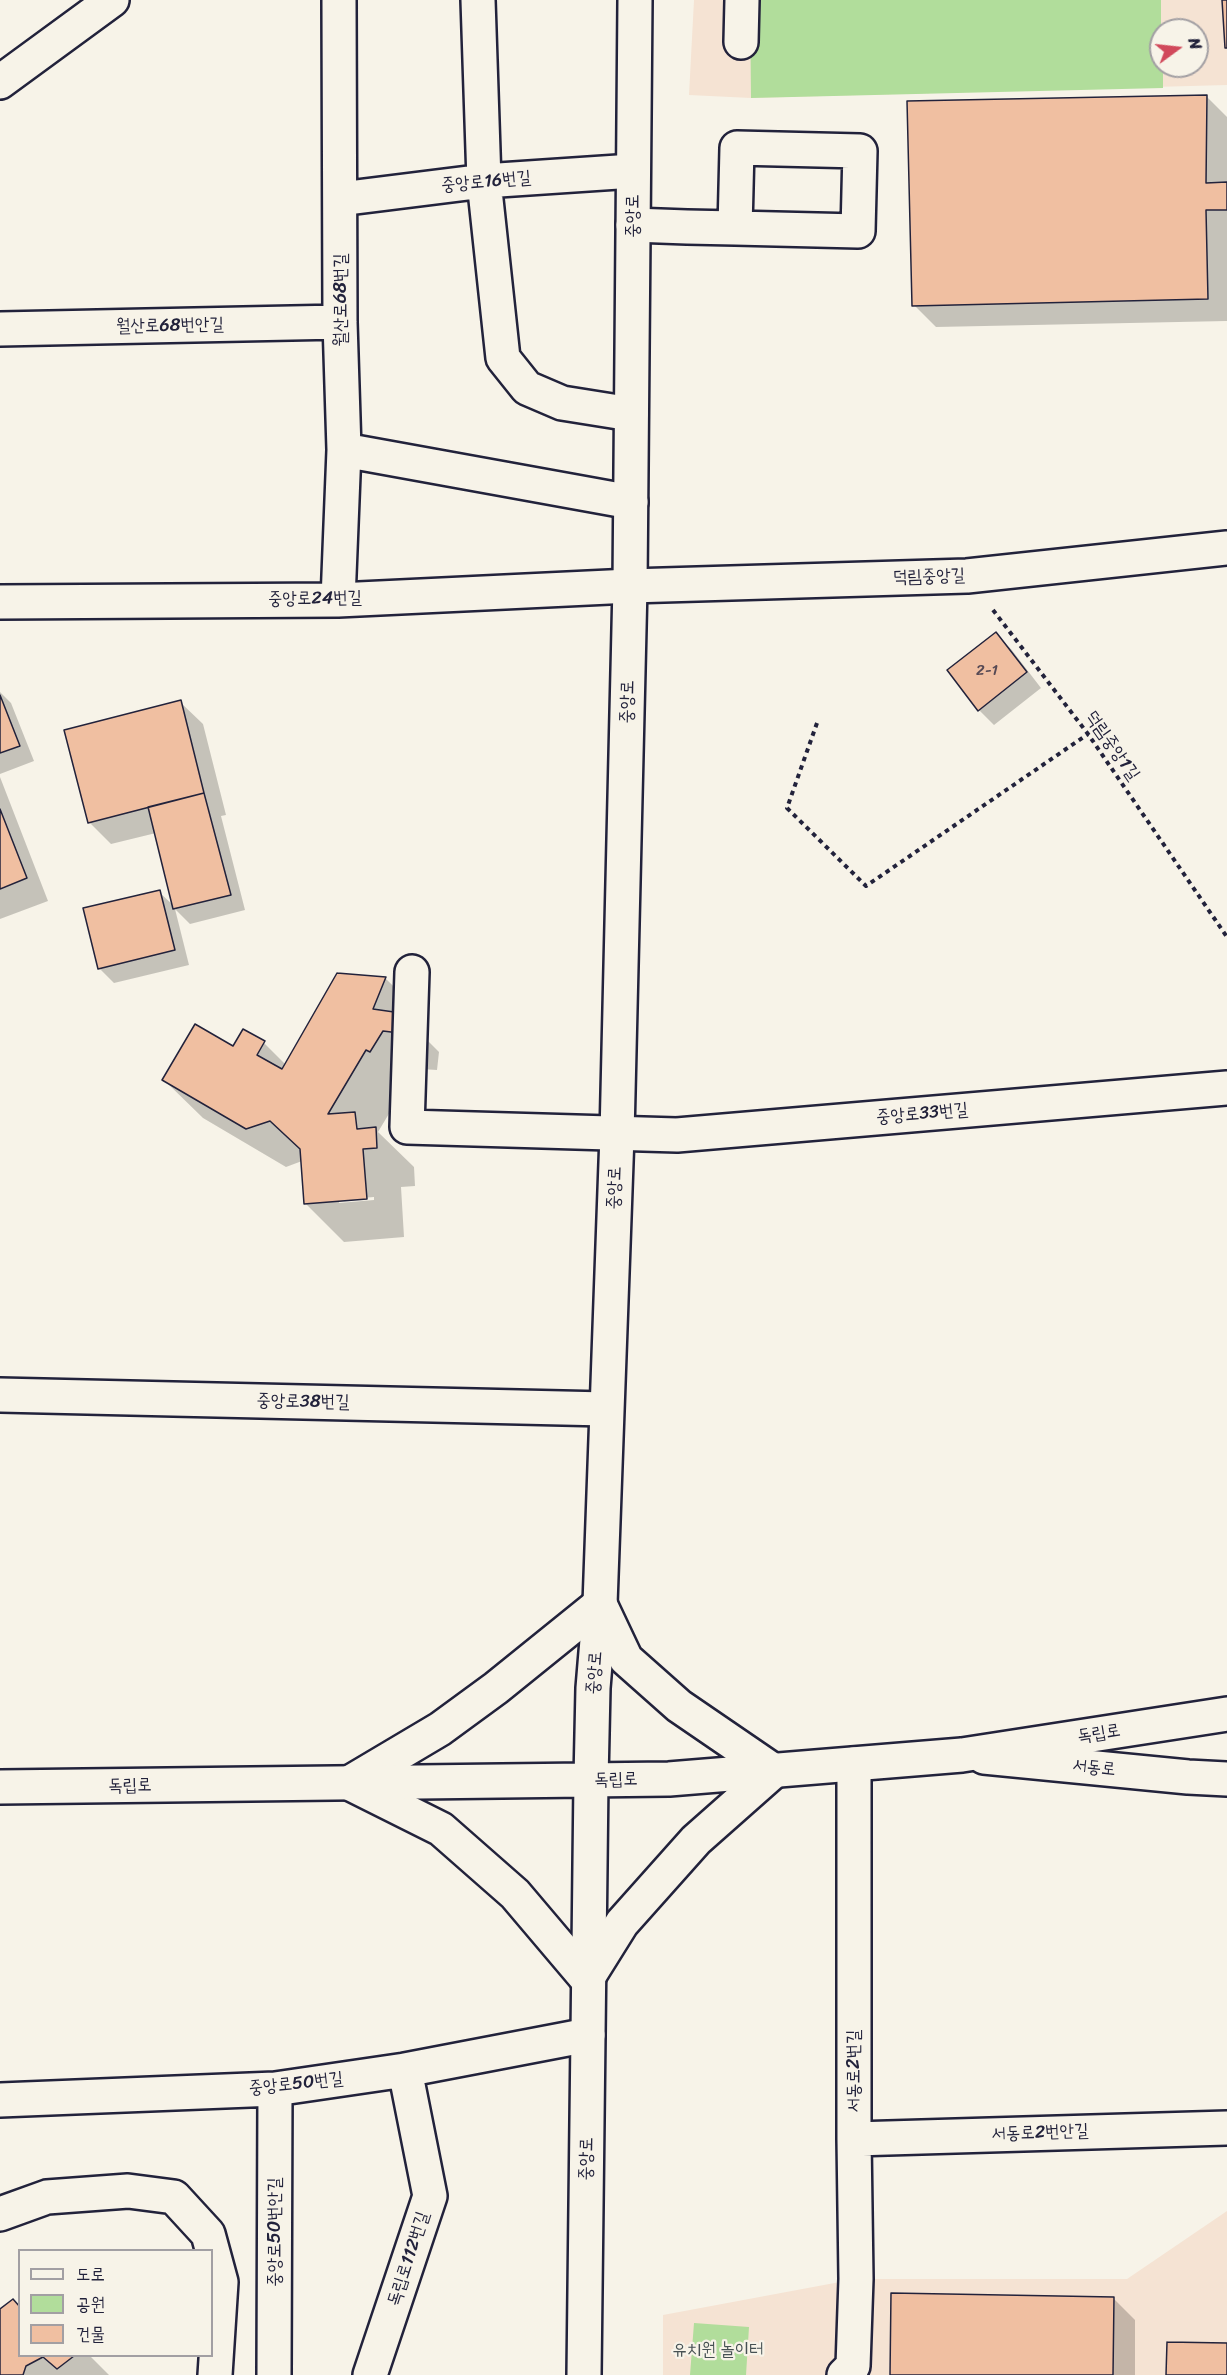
<!DOCTYPE html>
<meta charset="utf-8">
<style>
body{margin:0}
#map{position:relative;width:1227px;height:2375px;overflow:hidden;background:#f7f3e8;font-family:Sriracha,"Poor Story",sans-serif}
canvas{display:block}
.legend{position:absolute;left:18px;top:2249px;width:195px;height:108px;box-sizing:border-box;background:#f7f3e8;border:2px solid #a29fa3;margin:0;padding:8px 10px;list-style:none;font-size:18px;color:#22223b}
.legend li{display:flex;align-items:center;gap:12px;height:30px}
.legend b{width:30px;border:2px solid #a29fa3}
.north{position:absolute;left:1149px;top:18px;width:60px;height:60px;box-sizing:border-box;background:#f7f3e8;border:2px solid #a29fa3;border-radius:50%;rotate:75deg;font-size:16px;font-weight:700;line-height:24px;text-align:center;color:#22223b}
.north::after{content:'';display:block;margin:auto;width:21px;height:27px;background:#d1495b;clip-path:polygon(50% 0,100% 100%,50% 72%,0 100%)}
</style>
<div id="map">
<canvas width="1227" height="2375"></canvas>
<ul class="legend">
<li><b style="height:8px;background:#f7f3e8"></b>도로</li>
<li><b style="height:16px;background:#b1dd9b"></b>공원</li>
<li><b style="height:16px;background:#f0bfa1"></b>건물</li>
</ul>
<div class="north">N</div>
</div>
<script>
const c = document.querySelector('canvas').getContext('2d');
c.lineJoin = 'round';
function fill(path, color) { c.fillStyle = color; c.fill(path, 'evenodd'); }
const toPath = rows => new Path2D(rows.map(r => 'M' + r).join(''));
function stroke(path, color, width, dash) { c.strokeStyle = color; c.lineWidth = width; c.lineCap = dash ? 'butt' : 'round'; c.setLineDash(dash || []); c.stroke(path); }
function label(font, color, halo, rows, align = 'center') {
  c.font = font + ' Sriracha,"Poor Story",sans-serif'; c.lineWidth = 4.5; c.setLineDash([]); c.textBaseline = 'middle'; c.strokeStyle = halo; c.fillStyle = color; for (const [text, x, y, turn = 0] of rows) {
    c.save(); c.translate(x, y); c.rotate((+turn || 0) * Math.PI / 180); c.textAlign = isNaN(turn) ? turn : align; if (halo) c.strokeText(text, 0, 0); c.fillText(text, 0, 0); c.restore();
  }
}
fill(toPath([
 [694,0,1227,0,1227,85,751,98,689,95],
 [1161,30,1197,30,1197,66,1161,66],
 [1227,2211,1227,2375,663,2375,663,2315,856,2279,1127,2279]
]), '#f5e3d3');
fill(toPath([
 [750,0,1161,0,1161,66,1163,66,1163,88,751,98],
 [694,2323,749,2327,746,2375,690,2375]
]), '#b1dd9b');
fill(toPath([
 [1207,97,1227,117,1227,321,936,327,914,305],
 [996,634,1011,649,1041,688,994,725,979,710],
 [0,692,11,703,34,761,0,774],
 [180,702,203,724,226,815,221,816,245,910,190,924,175,909,189,965,114,983,99,968,159,892,174,906,156,833,111,844,89,822],
 [0,777,48,901,0,919],
 [385,978,424,1016,418,1031,439,1052,437,1070,421,1069,405,1087,378,1132,414,1167,415,1186,401,1187,404,1237,344,1242,306,1204,302,1161,286,1167,203,1118,164,1080,233,1048,264,1043,286,1065],
 [374,1197,374,1200,339,1203,339,1200],
 [1113,2298,1135,2320,1135,2375,892,2375],
 [0,2311,20,2356,90,2356,109,2375,0,2375]
]), '#0003');
const building = toPath([
 [1222,0,1227,0,1227,48,1225,48,1222,0],
 [1207,95,1206,183,1227,182,1227,210,1206,210,1208,299,912,306,907,101,1207,95],
 [996,632,1027,672,978,711,947,670,996,632],
 [0,695,20,746,0,753,0,695],
 [181,700,204,793,88,823,64,730,181,700],
 [204,793,231,895,173,909,148,807,204,793],
 [0,809,27,878,0,889,0,809],
 [160,890,175,950,98,969,83,908,160,890],
 [337,973,386,977,373,1009,401,1013,399,1033,383,1031,370,1052,366,1050,328,1114,355,1112,357,1129,376,1127,377,1148,363,1149,367,1199,304,1204,300,1149,270,1121,246,1129,162,1080,195,1024,233,1046,243,1029,265,1041,257,1055,282,1069,337,973],
 [891,2293,1114,2297,1113,2375,890,2375,891,2293],
 [13,2299,20,2307,20,2356,74,2356,57,2369,43,2357,26,2366,23,2375,0,2375,0,2309,13,2299],
 [1167,2342,1227,2343,1227,2375,1166,2375,1167,2342]
]);
fill(building, '#f0bfa1');
stroke(building, '#22223b', 1.5);
const minor = toPath([
 [478,0,484,181,503,358,527,388,562,403,631,414],
 [741,42,742,0],
 [0,82,112,0],
 [340,199,484,181,633,171],
 [633,225,687,227,735,228,858,231,860,151,737,148,735,228],
 [0,329,340,322],
 [344,450,631,502],
 [338,600,344,450,340,322,339,0],
 [0,602,338,600,630,586,967,576,1227,548],
 [412,972,407,1127,677,1135,1227,1088],
 [0,1395,606,1409],
 [600,1604,626,1659,679,1706,774,1771,696,1840,622,1923,587,1979,515,1894,441,1829,349,1783,440,1729,496,1688,600,1604],
 [984,1757,1188,1777,1227,1779],
 [0,2100,275,2089,405,2070,588,2035],
 [854,2139,1227,2128],
 [0,2214,47,2197,128,2191,174,2197,208,2234,221,2282,215,2375],
 [274,2375,275,2089],
 [370,2375,430,2196,405,2070],
 [844,2375,853,2366,856,2279,854,2139,854,1764]
]);
const major = toPath([
 [0,1787,669,1779,962,1755,1227,1714],
 [584,2375,591,1780,593,1688,600,1604,617,1135,630,586,635,0]
]);
stroke(minor, '#22223b', 38);
stroke(major, '#22223b', 38);
stroke(toPath([
 [993,610,1088,734,1227,937],
 [817,723,787,808,866,886,1088,734]
]), '#22223b', 4, [4.5, 4.5]);
stroke(minor, '#f7f3e8', 33);
stroke(major, '#f7f3e8', 33);
label('15px', '#564954', null, [
 ["2-1",987,671]
]);
label('18px', '#22223b', '#f7f3e8', [
 ["중앙로16번길",486,182,-5],
 ["중앙로",633,216,-90],
 ["월산로68번길",341,300,-90],
 ["월산로68번안길",170,326,-1],
 ["덕림중앙길",929,577,-2],
 ["중앙로24번길",315,599,-1],
 ["중앙로",628,702,-89],
 ["덕림중앙1길",1112,746,55],
 ["중앙로33번길",922,1114,-5],
 ["중앙로",615,1188,-88],
 ["중앙로38번길",303,1402,1],
 ["중앙로",595,1673,-86],
 ["독립로",1099,1734,-9],
 ["서동로",1094,1768,6],
 ["독립로",616,1780,-1],
 ["독립로",130,1786,-1],
 ["서동로2번길",854,2071,-90],
 ["중앙로50번길",296,2084,-6],
 ["서동로2번안길",1040,2133,-2],
 ["중앙로",587,2159,-89],
 ["중앙로50번안길",275,2232,-90],
 ["독립로112번길",409,2259,-72]
]);
label('18px', '#465153', '#f7f3e8', [
 ["유치원 놀이터",718,2350]
]);
</script>
